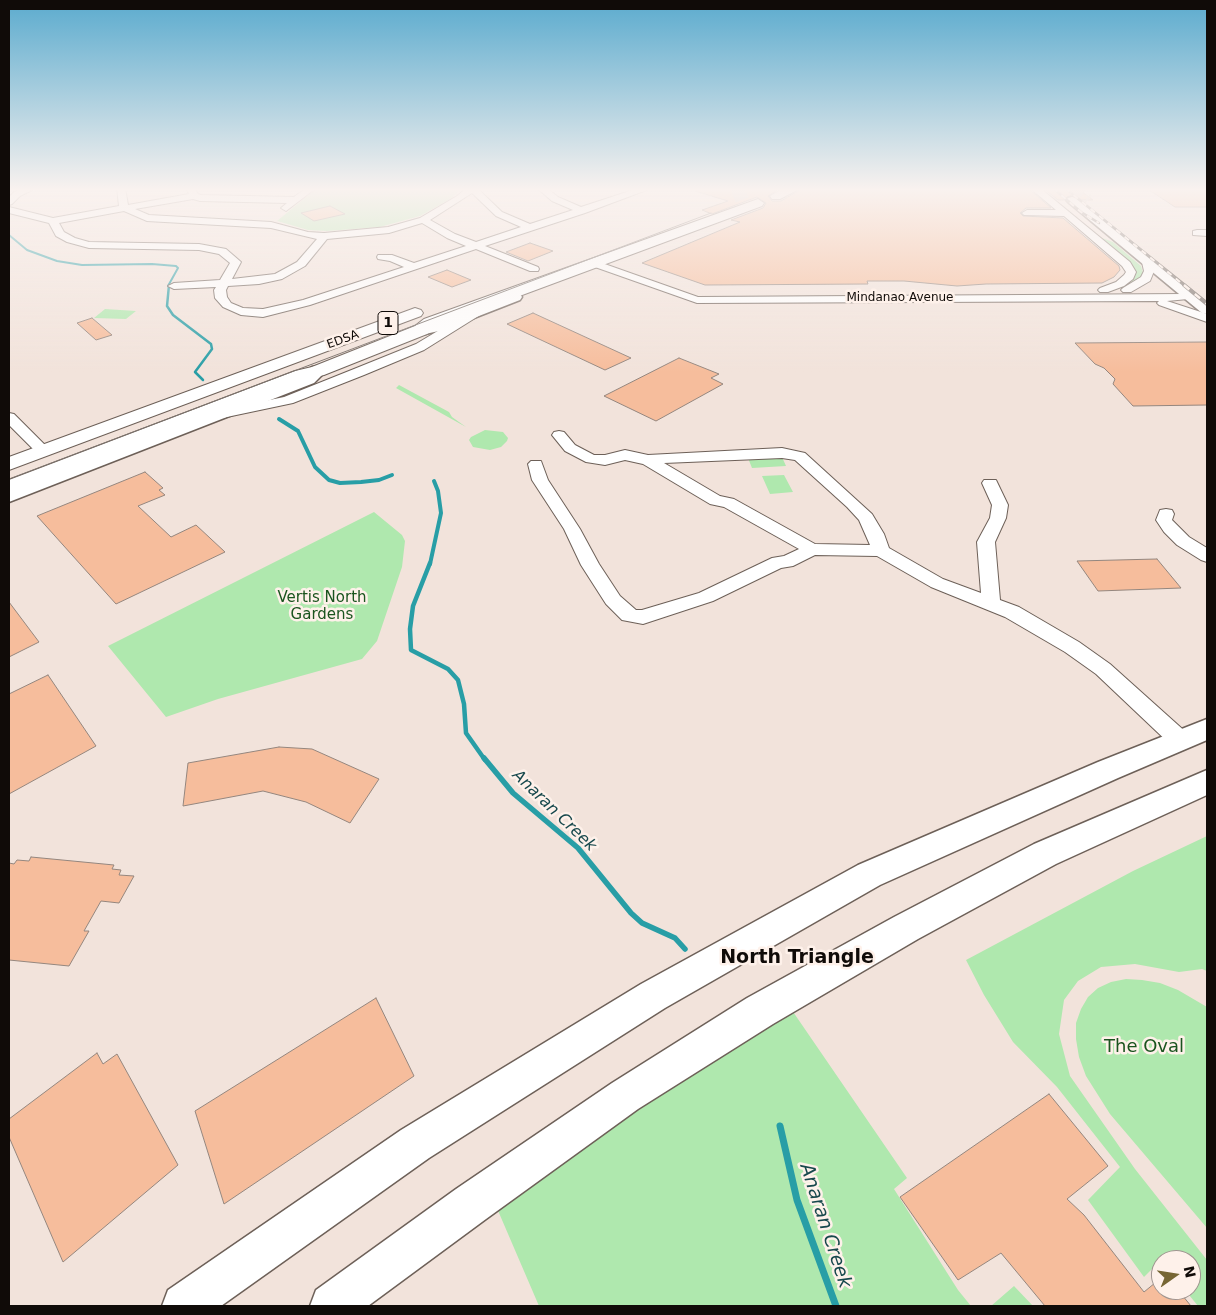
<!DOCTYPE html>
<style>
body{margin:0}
#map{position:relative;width:1216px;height:1315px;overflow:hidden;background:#f2e3db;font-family:"DejaVu Sans",sans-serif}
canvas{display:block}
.frame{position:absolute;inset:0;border:10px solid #100b08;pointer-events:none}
.north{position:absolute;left:1151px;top:1250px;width:50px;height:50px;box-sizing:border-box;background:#fef1ea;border:1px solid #9f9590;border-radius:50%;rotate:77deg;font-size:14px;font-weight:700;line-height:20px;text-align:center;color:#100b08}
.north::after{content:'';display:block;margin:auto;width:18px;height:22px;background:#776634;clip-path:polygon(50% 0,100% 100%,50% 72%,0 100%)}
</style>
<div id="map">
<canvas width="1216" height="1315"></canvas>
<div class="frame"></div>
<div class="north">N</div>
</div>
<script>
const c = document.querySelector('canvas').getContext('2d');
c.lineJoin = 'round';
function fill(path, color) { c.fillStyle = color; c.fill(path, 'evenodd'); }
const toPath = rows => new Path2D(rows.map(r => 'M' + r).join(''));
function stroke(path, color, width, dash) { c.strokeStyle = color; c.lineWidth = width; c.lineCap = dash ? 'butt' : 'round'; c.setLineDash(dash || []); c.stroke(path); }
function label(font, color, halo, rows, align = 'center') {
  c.font = font + ' "DejaVu Sans",sans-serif'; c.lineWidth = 5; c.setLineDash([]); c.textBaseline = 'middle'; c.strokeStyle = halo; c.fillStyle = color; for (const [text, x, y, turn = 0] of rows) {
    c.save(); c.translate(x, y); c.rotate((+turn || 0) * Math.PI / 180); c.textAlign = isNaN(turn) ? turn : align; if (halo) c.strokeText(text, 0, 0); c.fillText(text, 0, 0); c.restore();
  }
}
fill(toPath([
 [317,188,462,188,452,198,420,216,380,227,327,231,308,230,277,221],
 [1099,237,1113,242,1141,266,1143,273,1141,278,1127,286,1135,277,1135,269],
 [105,309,136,311,126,319,94,318],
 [399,385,449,412,452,417,466,427,396,388],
 [485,430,503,432,508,438,507,441,501,447,490,450,473,447,469,440,471,437],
 [782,457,786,466,752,468,748,458],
 [784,475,793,492,770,494,762,476],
 [374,512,402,535,405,541,402,567,377,641,362,659,218,699,166,717,108,646],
 [1207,836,1207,971,1202,969,1179,972,1135,964,1101,967,1078,981,1064,1000,1059,1034,1070,1076,1135,1169,1207,1260,1207,1306,1198,1306,1185,1290,1191,1290,1191,1260,1161,1260,1144,1277,1088,1200,1120,1167,1057,1087,1013,1042,984,995,966,960,1133,871],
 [1126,979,1142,980,1160,983,1178,990,1207,1007,1207,1228,1110,1114,1086,1076,1079,1057,1076,1039,1076,1023,1081,1009,1088,997,1098,988,1111,982],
 [787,1003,907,1178,894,1189,958,1290,971,1306,539,1306,493,1199],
 [1014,1286,1033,1306,991,1306]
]), '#afe8ae');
stroke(toPath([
 [9,235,27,250,57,261,82,265,152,264,176,266,178,268,168,286]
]), '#289ea6', 2);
stroke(toPath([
 [169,285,167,306,173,315,211,344,212,349,195,372,203,380]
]), '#289ea6', 2.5);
stroke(toPath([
 [279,419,298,431,315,467,329,480,340,483,361,482,379,480,392,475],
 [430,564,441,513,438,491,434,481]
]), '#289ea6', 4);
stroke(toPath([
 [430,563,413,606,410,629,411,650,448,669,458,680,464,704,466,733,485,760]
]), '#289ea6', 4.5);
stroke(toPath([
 [484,758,513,793,578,848,631,913,642,923,675,938,685,949]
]), '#289ea6', 5.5);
stroke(toPath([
 [780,1126,797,1200,836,1306]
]), '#289ea6', 7);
const building = toPath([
 [696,188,780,188,768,196,772,201,781,201,803,188,1028,188,1051,208,1026,208,1020,213,1023,216,1063,218,1119,266,1120,270,1114,277,1102,283,986,284,957,286,904,281,867,281,868,284,705,285,642,263,740,222,731,220,763,208,766,203,757,197,712,214,702,210,728,201,695,191,696,188],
 [1043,188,1077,188,1093,200,1082,200,1072,195,1067,197,1064,200,1058,200,1043,188],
 [1146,188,1207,188,1207,207,1175,207,1146,188],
 [330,206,345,214,314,221,301,213,330,206],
 [530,243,553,251,528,261,506,252,530,243],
 [447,270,471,280,452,287,428,277,447,270],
 [533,313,631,358,605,370,507,324,533,313],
 [92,318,112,335,96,340,77,323,92,318],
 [1207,342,1207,405,1133,406,1113,384,1115,379,1104,368,1095,364,1075,343,1207,342],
 [679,358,719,374,711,378,723,384,656,421,604,396,679,358],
 [145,472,163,488,159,490,165,495,138,506,171,537,196,525,225,552,116,604,37,516,145,472],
 [1157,559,1181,588,1098,591,1077,561,1157,559],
 [9,602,39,642,9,657,9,602],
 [48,675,96,746,9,794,9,694,48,675],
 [279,747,312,749,379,779,350,823,306,802,263,791,183,806,188,763,279,747],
 [31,857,114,865,112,869,121,870,119,875,134,876,119,903,101,901,84,931,89,931,69,966,9,960,9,863,14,864,17,860,29,861,31,857],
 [376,998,414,1076,224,1204,195,1111,376,998],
 [97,1053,103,1064,117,1054,178,1165,63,1262,9,1137,9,1119,97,1053],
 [1049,1094,1108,1166,1067,1199,1084,1215,1144,1292,1161,1278,1161,1290,1178,1290,1191,1306,1045,1306,1001,1253,958,1280,900,1197,1049,1094]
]);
fill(building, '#f6bd9c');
stroke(building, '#94867e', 1);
stroke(toPath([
 [1072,188,1088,200]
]), '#d0c3bb', 12, [12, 6]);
stroke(toPath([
 [733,196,751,189]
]), '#d0c3bb', 14, [14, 7]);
const minor = toPath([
 [24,188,36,188,20,196,12,204,9,205,9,197,14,192,24,188],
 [117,188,125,188,128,205,189,194,186,188,194,188,198,194,201,195,294,197,306,188,316,188,286,211,281,208,287,203,200,201,193,199,135,209,149,215,271,222,308,232,324,233,388,227,420,218,457,196,467,188,477,188,502,212,530,224,573,210,552,201,537,188,547,188,558,197,581,207,639,188,652,188,585,213,485,246,538,267,539,269,538,271,530,271,476,249,310,305,263,317,241,315,223,307,215,298,214,290,216,287,174,289,168,286,174,283,220,280,230,263,219,254,199,250,89,248,67,242,56,236,49,223,9,213,9,207,53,218,119,206,117,188],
 [472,193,496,216,521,227,476,242,455,234,430,220,472,193],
 [124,211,147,221,271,228,317,239,297,262,275,274,232,279,241,262,226,249,199,244,89,242,75,238,64,232,59,223,124,211],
 [422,223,447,238,466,246,414,263,392,255,378,255,377,257,378,259,390,261,404,267,303,300,263,309,243,308,231,303,227,297,226,290,228,286,259,284,282,279,305,266,327,239,389,233,422,223],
 [1030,188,1040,188,1130,262,1136,272,1133,279,1124,286,1108,292,1100,292,1098,290,1100,288,1116,282,1124,275,1126,272,1122,266,1064,216,1024,215,1022,213,1027,210,1056,210,1030,188],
 [1197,230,1207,230,1207,236,1193,235,1193,231,1197,230],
 [1147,259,1152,262,1154,271,1150,281,1131,292,1123,292,1121,290,1123,288,1141,277,1144,271,1142,262,1147,259],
 [599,262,698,297,1184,294,1190,297,1188,299,1167,301,1207,314,1207,322,1159,305,1157,303,1159,301,697,303,595,267,594,265,595,263,599,262],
 [476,308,480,309,482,312,480,315,424,350,364,375,293,403,222,418,217,417,215,414,217,411,284,397,354,369,416,344,476,308],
 [9,413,14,414,51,451,48,454,38,454,9,425,9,413],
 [559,431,564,432,575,445,594,455,605,455,625,450,648,455,782,448,805,453,872,514,884,534,889,548,943,579,981,593,977,542,990,518,992,505,982,483,984,480,996,480,1008,505,1006,518,995,542,1000,600,1019,607,1079,642,1110,664,1188,734,1191,740,1188,746,1180,749,1172,746,1096,674,1065,652,1005,617,931,587,877,556,815,555,793,566,781,568,713,601,643,624,622,620,606,604,581,565,564,529,532,480,528,464,531,461,541,461,548,480,580,529,599,564,620,596,636,610,642,610,699,593,772,558,784,556,799,549,724,507,710,504,643,464,625,460,605,465,586,462,565,451,552,435,554,432,559,431],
 [782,458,795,460,847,507,859,520,870,545,815,544,734,499,720,496,664,463,782,458],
 [1166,509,1172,510,1174,514,1172,520,1189,537,1207,548,1207,562,1201,560,1177,545,1164,532,1156,520,1160,510,1166,509]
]);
const major = toPath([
 [1072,197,1076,198,1207,303,1207,314,1202,313,1068,202,1066,200,1068,198,1072,197],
 [515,293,520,294,522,297,520,300,443,330,421,335,416,333,413,330,416,327,434,323,515,293],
 [318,366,324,367,326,371,314,383,9,502,9,489,302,375,312,367,318,366],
 [1207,719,1207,740,1118,778,880,885,665,1008,429,1158,221,1306,162,1306,168,1290,401,1130,641,984,858,865,1098,762,1207,719],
 [1207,770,1207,795,1056,864,918,939,773,1024,638,1109,486,1219,368,1306,310,1306,316,1290,456,1189,612,1083,747,998,894,917,1034,844,1207,770]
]);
const highway = toPath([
 [784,188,801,188,780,199,772,199,770,196,784,188],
 [758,199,764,203,762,206,436,327,427,334,324,375,307,379,9,495,9,480,295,371,312,367,415,326,424,319,758,199],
 [415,308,421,310,423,313,421,316,9,470,9,457,415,308]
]);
stroke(minor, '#6d6058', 2);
stroke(major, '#6d6058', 3);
stroke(highway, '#6d6058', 2);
fill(minor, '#fff');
fill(major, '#fff');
fill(highway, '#fff');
stroke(toPath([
 [9,479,711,213]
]), '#7c736d', 1);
const railFar1 = toPath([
 [1053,188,1081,212,1099,223],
 [1065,188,1185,286]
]);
const rail = toPath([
 [1184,285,1207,304]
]);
stroke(railFar1, '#7c736d', 2.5);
stroke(rail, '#7c736d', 4);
stroke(railFar1, '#fef1ea', 2, [5.5]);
stroke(rail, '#fef1ea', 2.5, [7]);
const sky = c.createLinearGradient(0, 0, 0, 372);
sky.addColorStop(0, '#5babce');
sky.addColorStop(0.51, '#f9f2ef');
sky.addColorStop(1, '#f9f2ef00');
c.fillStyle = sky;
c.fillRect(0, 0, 1216, 372);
label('12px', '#100b08', '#fef1ea', [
 ["Mindanao Avenue",900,298],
 ["EDSA",343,340,-20]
]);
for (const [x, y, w] of [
 [388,323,20]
]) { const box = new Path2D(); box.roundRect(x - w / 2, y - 11.5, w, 23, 4); c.fillStyle = '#fef1ea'; c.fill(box); stroke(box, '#100b08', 1); }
label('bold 14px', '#100b08', null, [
 ["1",388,323]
]);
label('15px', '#1a541e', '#fef1ea', [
 ["Vertis North",322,598],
 ["Gardens",322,615]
]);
label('italic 16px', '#17484c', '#fef1ea', [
 ["Anaran Creek",554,811,44]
]);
label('18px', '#1a541e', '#fef1ea', [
 ["The Oval",1144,1047]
]);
label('bold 19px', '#100b08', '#fef1ea', [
 ["North Triangle",797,958]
]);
label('italic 19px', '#17484c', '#fef1ea', [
 ["Anaran Creek",825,1226,72]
]);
</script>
